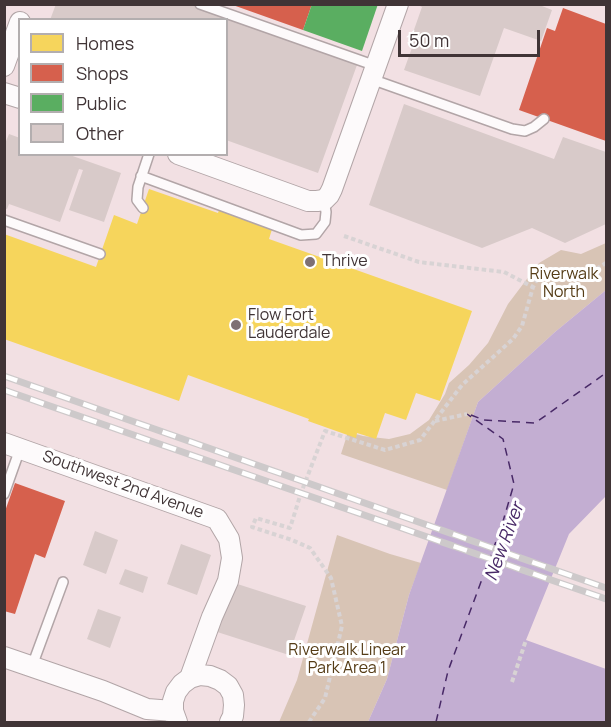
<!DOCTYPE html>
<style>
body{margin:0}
#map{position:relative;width:611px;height:727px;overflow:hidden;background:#f2e0e3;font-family:Manrope,sans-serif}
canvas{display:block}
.frame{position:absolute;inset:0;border:6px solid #403436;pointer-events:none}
.legend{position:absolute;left:18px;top:18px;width:210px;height:138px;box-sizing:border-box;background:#fff;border:2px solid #b3aeaf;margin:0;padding:8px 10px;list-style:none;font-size:18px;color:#403436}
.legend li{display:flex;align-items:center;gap:12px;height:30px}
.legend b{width:30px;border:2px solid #b3aeaf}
.scale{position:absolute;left:398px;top:30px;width:142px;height:27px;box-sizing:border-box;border:3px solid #403436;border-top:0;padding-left:8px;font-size:18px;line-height:21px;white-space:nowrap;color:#403436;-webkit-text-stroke:4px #fff;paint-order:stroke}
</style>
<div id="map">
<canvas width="611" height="727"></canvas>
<div class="frame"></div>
<ul class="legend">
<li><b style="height:16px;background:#f6d55c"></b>Homes</li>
<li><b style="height:16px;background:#d6604d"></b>Shops</li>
<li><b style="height:16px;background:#5aae61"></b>Public</li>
<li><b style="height:16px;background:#d8cac9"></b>Other</li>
</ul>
<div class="scale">50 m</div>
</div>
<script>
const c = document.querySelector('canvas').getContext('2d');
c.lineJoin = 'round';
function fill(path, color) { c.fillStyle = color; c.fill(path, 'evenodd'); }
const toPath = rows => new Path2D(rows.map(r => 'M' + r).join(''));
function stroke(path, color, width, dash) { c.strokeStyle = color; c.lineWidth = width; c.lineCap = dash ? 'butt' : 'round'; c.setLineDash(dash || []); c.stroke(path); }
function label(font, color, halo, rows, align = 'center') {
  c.font = font + ' Manrope,sans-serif'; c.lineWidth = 6; c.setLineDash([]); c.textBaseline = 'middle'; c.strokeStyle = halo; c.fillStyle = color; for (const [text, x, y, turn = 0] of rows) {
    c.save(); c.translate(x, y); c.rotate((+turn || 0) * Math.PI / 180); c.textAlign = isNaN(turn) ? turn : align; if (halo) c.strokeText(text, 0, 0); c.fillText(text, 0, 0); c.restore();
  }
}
fill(toPath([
 [606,243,606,290,555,332,478,402,447,490,341,454,348,432,363,436,389,439,410,434,429,420,445,394,449,383,469,365,488,343,508,304,539,263,561,250,581,254],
 [337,535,390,554,421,563,409,595,387,679,368,722,279,722,297,680]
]), '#d8c4b5');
fill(toPath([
 [606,290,606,496,569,534,526,640,606,669,606,722,368,722,387,679,409,595,478,402,555,332]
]), '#c3aed2');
fill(toPath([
 [149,189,218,213,220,207,273,226,269,239,472,311,440,401,416,393,406,420,385,413,376,439,357,433,356,438,308,421,309,419,188,375,179,401,4,339,4,234,96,267,114,215,137,224]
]), '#f6d55c');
fill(toPath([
 [230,4,312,4,303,30],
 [563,8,606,24,606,141,519,110,547,28,555,31],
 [15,483,65,501,45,558,35,554,15,614,4,611,4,514]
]), '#d6604d');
fill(toPath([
 [312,4,378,4,362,51,303,30]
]), '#5aae61');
stroke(toPath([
 [471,415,484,420,535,423,606,373],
 [436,722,448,671,501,528,514,484,503,439,467,414]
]), '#482967', 1.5, [8, 6]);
fill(toPath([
 [56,4,188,4,357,65,318,173,226,140,226,20,50,20],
 [421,4,537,4,552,10,541,41,504,28,480,96,404,70,413,45,409,44,422,7,420,6],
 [404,104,554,159,563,137,606,152,606,224,565,243,532,228,482,248,369,205],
 [9,134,20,138,20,154,67,154,121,173,104,222,69,210,83,170,79,169,60,222,9,204,7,209,4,208,4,146],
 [95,531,118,540,106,574,83,565],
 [181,544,211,555,197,595,167,584],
 [125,569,148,577,143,593,119,584],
 [228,581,306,606,289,655,211,630],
 [98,609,121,617,110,648,87,639]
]), '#d8cac9');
const service = toPath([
 [200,4,376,66],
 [371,79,512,129,525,131,534,127,544,119],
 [141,176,301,235,316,234,325,222,326,212,324,200],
 [143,208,137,200,138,187,149,154],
 [4,220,100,254],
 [4,494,20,449],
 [32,666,63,582]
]);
const minor = toPath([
 [4,66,20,22],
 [4,93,20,98],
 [178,154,308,201,317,201,324,200,329,195,332,189,398,4],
 [4,443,217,519,229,539,232,558,228,581,212,617,190,678],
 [4,657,103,691,147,709,173,711],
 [177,722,173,711,173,701,176,692,182,684,190,678,200,675,210,676,220,680,228,686,233,695,234,705,233,716,230,722]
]);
stroke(service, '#b2a5a7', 12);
stroke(minor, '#b2a5a7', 22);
stroke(toPath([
 [344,236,419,262,504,272,533,287],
 [435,421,467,414],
 [512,682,526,640],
 [309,722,325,698,342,626,331,578,310,548,292,540,252,527,256,518,290,528,301,493,325,431,385,450,420,440,462,385,513,339,522,326,533,287,540,274,554,269,593,271,606,263]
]), '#d8d3d4', 4, [4.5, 3]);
stroke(service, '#fdfafb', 9);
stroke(minor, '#fdfafb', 20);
const rail = toPath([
 [4,376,606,588],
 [4,390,606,599]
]);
stroke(rail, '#cdc9ca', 7);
stroke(rail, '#fff', 4.5, [14]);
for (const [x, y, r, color] of [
 [310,262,6,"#7e7073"],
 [236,325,6,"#7e7073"]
]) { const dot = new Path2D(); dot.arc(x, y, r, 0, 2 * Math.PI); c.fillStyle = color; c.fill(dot); stroke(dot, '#fff', 2); }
label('16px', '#403436', '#fff', [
 ["Thrive",322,262],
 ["Flow Fort",248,316],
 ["Lauderdale",248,334]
], 'left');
label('16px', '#553c16', '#fff', [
 ["Riverwalk",564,275],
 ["North",564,293],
 ["Riverwalk Linear",347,651],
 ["Park Area 1",347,669]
]);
label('16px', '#403436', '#fff', [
 ["Southwest 2nd Avenue",123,485,20]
]);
label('italic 18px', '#482967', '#fff', [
 ["New River",505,542,-70]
]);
</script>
